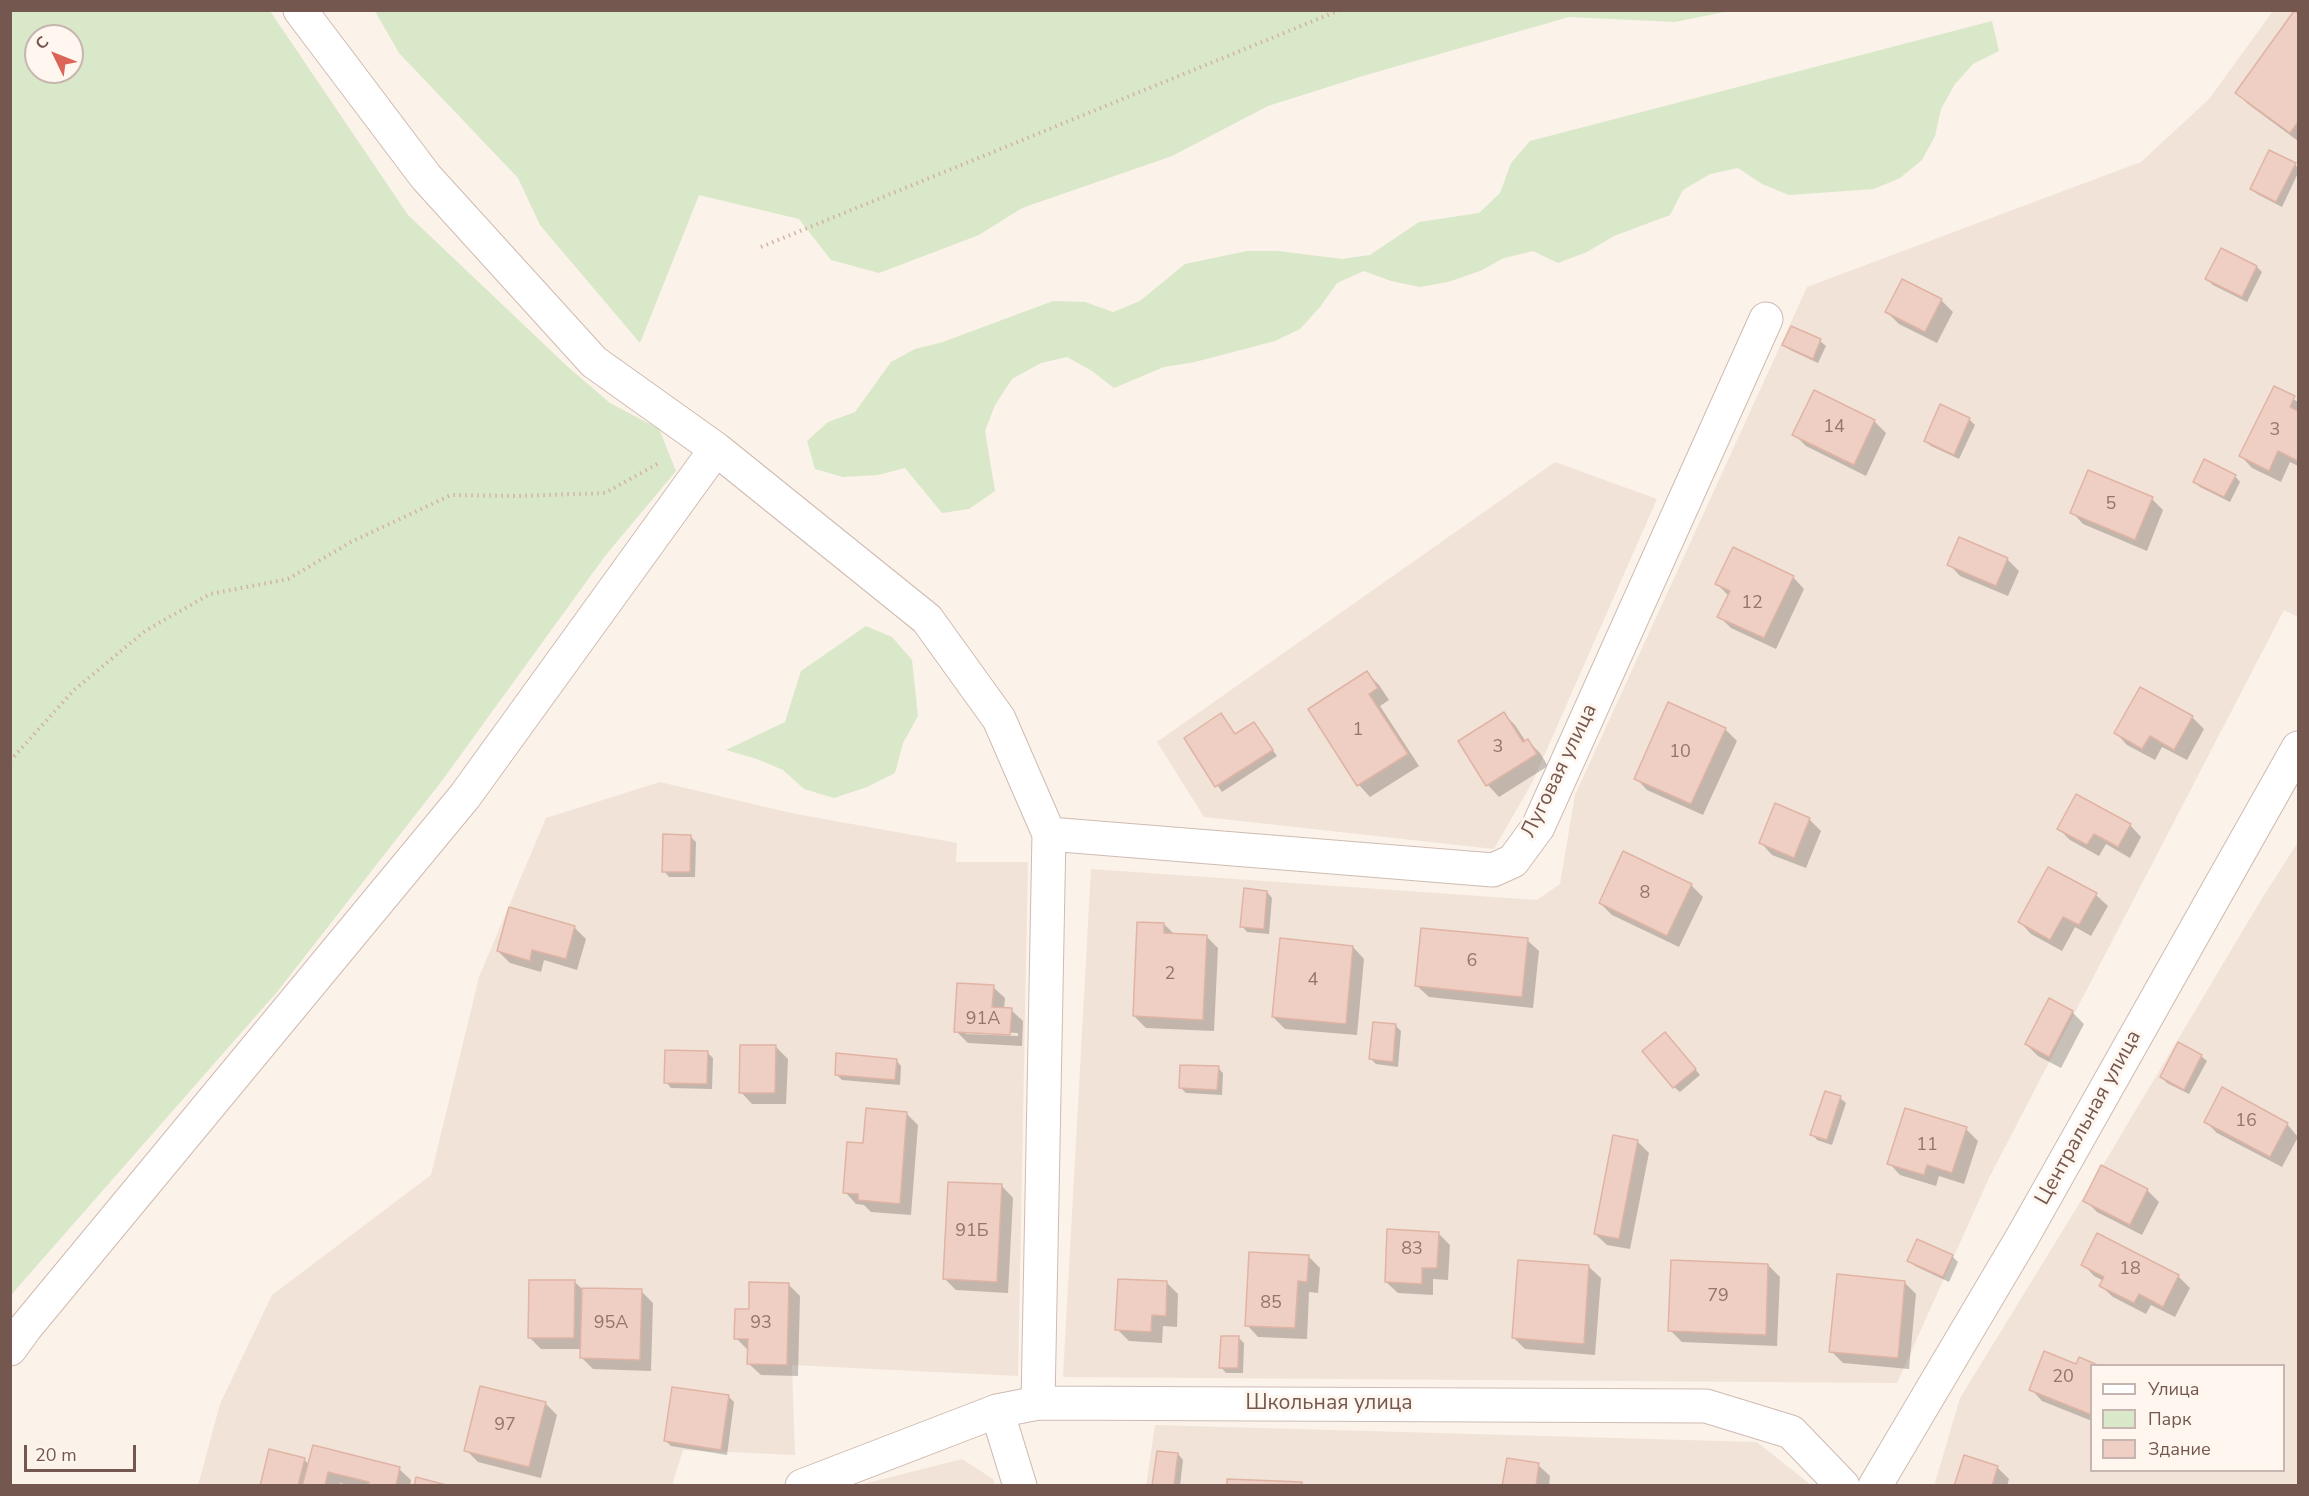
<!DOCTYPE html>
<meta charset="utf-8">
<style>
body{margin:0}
#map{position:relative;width:2309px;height:1496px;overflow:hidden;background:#fbf2e9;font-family:"Nunito Sans",sans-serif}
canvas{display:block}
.frame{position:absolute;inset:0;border:12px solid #74574e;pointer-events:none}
.legend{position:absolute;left:2090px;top:1364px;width:195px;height:108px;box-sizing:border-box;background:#fef6ef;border:2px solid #c7b6af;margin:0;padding:8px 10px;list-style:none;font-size:18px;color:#74574e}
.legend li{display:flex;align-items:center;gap:12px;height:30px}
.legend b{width:30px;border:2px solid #c7b6af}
.north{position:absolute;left:24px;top:24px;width:60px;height:60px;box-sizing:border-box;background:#fef6ef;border:2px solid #c7b6af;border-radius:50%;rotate:313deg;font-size:16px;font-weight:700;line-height:24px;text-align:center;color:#74574e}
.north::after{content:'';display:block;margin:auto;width:21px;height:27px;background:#dc6557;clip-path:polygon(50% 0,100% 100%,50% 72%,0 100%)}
.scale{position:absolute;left:24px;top:1445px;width:112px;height:27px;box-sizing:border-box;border:3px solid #74574e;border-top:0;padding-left:8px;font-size:18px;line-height:21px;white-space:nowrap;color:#74574e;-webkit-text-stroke:4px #fef6ef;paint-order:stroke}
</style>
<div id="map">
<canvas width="2309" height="1496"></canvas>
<div class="frame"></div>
<ul class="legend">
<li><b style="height:8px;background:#fff"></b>Улица</li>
<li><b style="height:16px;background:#d9e8c8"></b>Парк</li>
<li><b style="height:16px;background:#efcfc3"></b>Здание</li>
</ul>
<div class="north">С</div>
<div class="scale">20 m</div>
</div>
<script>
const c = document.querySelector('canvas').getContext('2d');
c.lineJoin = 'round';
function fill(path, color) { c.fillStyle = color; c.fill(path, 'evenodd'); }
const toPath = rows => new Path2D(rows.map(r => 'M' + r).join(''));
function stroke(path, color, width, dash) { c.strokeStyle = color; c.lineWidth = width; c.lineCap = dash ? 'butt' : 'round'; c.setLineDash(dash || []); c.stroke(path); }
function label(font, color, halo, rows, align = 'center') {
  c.font = font + ' "Nunito Sans",sans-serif'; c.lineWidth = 6; c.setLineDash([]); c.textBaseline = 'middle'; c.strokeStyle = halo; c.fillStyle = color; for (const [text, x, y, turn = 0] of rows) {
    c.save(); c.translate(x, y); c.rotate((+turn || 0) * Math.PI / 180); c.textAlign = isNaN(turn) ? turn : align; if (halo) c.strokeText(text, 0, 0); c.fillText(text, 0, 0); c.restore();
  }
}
fill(toPath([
 [2273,11,2298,11,2298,617,2284,610,1990,1176,1897,1383,1063,1377,1091,869,1537,900,1560,884,1575,795,1807,287,2141,162,2209,99],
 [1555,462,1657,499,1533,781,1494,849,1204,817,1157,742],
 [660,782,791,813,957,843,956,862,1028,862,1018,1376,792,1365,795,1455,683,1450,672,1485,198,1486,220,1404,272,1295,431,1175,479,977,546,818],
 [2298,842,2298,1485,1934,1486,1960,1398,2109,1155,2261,900],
 [2092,1366,2284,1366,2284,1470,2092,1470],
 [1155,1425,1757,1442,1811,1485,1146,1486],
 [962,1459,993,1479,995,1485,859,1485]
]), '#f2e3d8');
fill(toPath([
 [11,10,270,11,408,215,568,367,610,403,659,429,676,471,605,556,441,782,277,992,11,1295],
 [36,36,72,36,72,72,36,72],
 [375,11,1729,11,1675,22,1569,17,1366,75,1268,106,1172,156,1022,208,979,235,879,273,831,260,799,219,699,195,640,343,540,225,518,178,399,53],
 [1992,21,1999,51,1973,64,1955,84,1941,109,1935,136,1922,160,1900,178,1874,189,1789,195,1762,184,1738,168,1710,174,1683,190,1670,215,1614,236,1587,252,1558,263,1533,251,1504,258,1480,271,1448,282,1420,287,1391,281,1364,271,1337,283,1320,307,1300,329,1275,341,1195,362,1164,367,1114,388,1092,371,1067,357,1041,363,1012,379,995,405,985,431,995,491,969,509,942,513,905,468,878,475,843,477,815,469,807,441,828,422,855,412,891,362,915,349,943,342,1053,301,1085,302,1113,312,1140,301,1185,264,1247,251,1278,251,1342,259,1370,255,1419,222,1479,213,1500,193,1511,163,1530,141],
 [866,626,892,637,912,660,918,716,903,743,895,773,867,787,834,798,804,789,783,770,757,759,726,750,785,722,801,671]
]), '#d9e8c8');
fill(toPath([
 [2295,13,2298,15,2298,141,2248,104,2237,93],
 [2295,165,2298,168,2298,173,2282,207,2257,194,2251,188],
 [2257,267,2262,272,2247,302,2213,285,2207,279],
 [1941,300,1953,312,1937,343,1899,324,1887,312],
 [1820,341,1826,346,1818,363,1790,350,1784,345],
 [2274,388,2298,402,2298,466,2290,462,2281,482,2252,468,2241,456],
 [1815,392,1875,422,1886,433,1866,476,1806,446,1794,434],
 [1969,419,1975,425,1959,459,1931,446,1925,441],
 [2235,476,2240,482,2230,502,2200,487,2194,482],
 [2152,499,2163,510,2147,551,2083,524,2072,512],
 [2007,559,2019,571,2008,596,1960,576,1949,564],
 [1793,577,1804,589,1776,649,1731,628,1719,616,1729,596,1717,584],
 [1367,673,1379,685,1389,700,1380,706,1419,766,1370,797,1359,785,1310,709],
 [1504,714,1515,725,1526,742,1528,741,1540,753,1548,766,1499,797,1488,785,1460,742],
 [1221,715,1236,735,1254,724,1277,756,1222,792,1186,738],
 [2192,717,2204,729,2187,760,2162,747,2155,760,2127,745,2116,733],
 [1725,729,1737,741,1703,815,1647,790,1636,778],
 [1809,819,1821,831,1806,868,1772,855,1761,843],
 [2130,825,2141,837,2130,858,2106,844,2099,856,2070,840,2058,828],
 [690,836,696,842,695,877,669,877,664,871],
 [1691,885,1703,897,1679,947,1612,915,1600,903],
 [1267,892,1272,898,1269,934,1247,932,1242,926],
 [2096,895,2108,906,2091,936,2075,927,2062,951,2031,934,2020,922],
 [1164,924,1174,934,1206,936,1218,948,1214,1031,1146,1028,1134,1016],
 [574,927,586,939,577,970,544,960,541,972,510,963,498,951],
 [1527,940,1539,951,1533,1008,1429,997,1417,986],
 [1353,947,1364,959,1357,1035,1285,1029,1273,1017],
 [993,987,1005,998,1004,1009,1011,1010,1023,1021,1022,1046,968,1043,956,1031],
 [966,1031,1018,1033,1018,1036,966,1034],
 [2072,1012,2084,1024,2061,1068,2038,1056,2026,1044],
 [1396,1026,1401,1031,1398,1067,1376,1064,1371,1059],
 [1671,1039,1700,1075,1680,1092,1674,1087],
 [776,1047,788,1059,786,1104,752,1104,741,1092],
 [707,1052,713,1058,712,1089,671,1088,666,1082],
 [2201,1056,2207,1061,2189,1094,2167,1083,2161,1077],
 [896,1060,901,1066,900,1085,842,1080,837,1075],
 [1218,1068,1223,1073,1222,1095,1186,1093,1180,1087],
 [1840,1098,1846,1103,1832,1145,1817,1140,1812,1134],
 [906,1113,918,1125,911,1215,871,1212,864,1205,856,1204,845,1192,864,1144],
 [2205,1121,2287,1124,2298,1137,2282,1167,2217,1133],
 [1966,1129,1978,1141,1964,1184,1939,1176,1936,1186,1900,1175,1889,1163],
 [1637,1141,1649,1153,1630,1249,1607,1245,1595,1234],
 [1002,1186,1013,1198,1008,1293,956,1290,944,1278],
 [2147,1190,2159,1202,2142,1235,2097,1212,2085,1200],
 [1438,1233,1450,1245,1448,1280,1433,1279,1433,1295,1398,1293,1386,1282],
 [1918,1241,1953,1257,1958,1262,1949,1282,1915,1266,1909,1261],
 [1308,1256,1320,1268,1318,1293,1309,1292,1307,1339,1258,1337,1247,1325],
 [2083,1264,2178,1276,2190,1288,2175,1317,2151,1305,2146,1314,2113,1297,2101,1286,2104,1281,2094,1276],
 [1768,1265,1780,1277,1777,1346,1682,1342,1670,1330],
 [1589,1267,1601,1278,1595,1355,1525,1349,1514,1338],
 [575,1282,582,1289,641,1291,653,1303,651,1371,593,1369,581,1357,582,1349,541,1349,529,1337],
 [1166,1282,1178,1294,1177,1327,1163,1326,1162,1343,1129,1341,1117,1329],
 [1904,1282,1916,1294,1909,1369,1843,1363,1831,1351],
 [788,1284,800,1296,798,1376,761,1375,749,1364,748,1350,736,1338,750,1311],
 [1239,1338,1244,1343,1243,1373,1226,1373,1221,1367],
 [2077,1366,2092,1366,2092,1421,2042,1401,2031,1389],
 [673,1389,729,1397,734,1402,727,1455,671,1446,666,1441],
 [545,1403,557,1415,541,1478,478,1462,466,1450],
 [1178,1454,1183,1460,1180,1486,1155,1486,1154,1484],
 [304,1459,309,1465,399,1469,411,1480,410,1486,351,1486,340,1483,339,1486,262,1486],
 [1538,1465,1550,1476,1549,1486,1504,1486],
 [1997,1467,2009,1479,2007,1486,1955,1486]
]), '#0003');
const building = toPath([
 [2294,11,2298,13,2298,122,2290,133,2235,93,2294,11],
 [2269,150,2296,163,2276,202,2250,189,2269,150],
 [2221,248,2257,266,2242,297,2205,279,2221,248],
 [1902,279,1942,299,1925,332,1885,312,1902,279],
 [1791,326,1821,339,1813,359,1782,345,1791,326],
 [2274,386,2295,396,2290,407,2298,411,2298,461,2278,451,2269,471,2239,456,2274,386],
 [1814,390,1875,420,1854,465,1792,435,1814,390],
 [1940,404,1970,418,1954,455,1924,441,1940,404],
 [2204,459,2236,475,2224,497,2193,482,2204,459],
 [2088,470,2153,497,2135,540,2070,513,2088,470],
 [1959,537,2008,558,1996,586,1947,565,1959,537],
 [1733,547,1794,576,1764,638,1717,617,1730,591,1715,584,1733,547],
 [1367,671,1378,688,1369,694,1408,754,1357,786,1308,709,1367,671],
 [2140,687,2193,716,2174,750,2150,736,2142,749,2114,733,2140,687],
 [1668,702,1726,728,1691,804,1634,779,1668,702],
 [1504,712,1523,742,1528,739,1537,754,1486,786,1458,741,1504,712],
 [1221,713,1235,734,1254,722,1273,750,1215,787,1184,738,1221,713],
 [2076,794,2131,824,2118,847,2094,834,2087,845,2057,829,2076,794],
 [1775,803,1810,818,1794,858,1759,843,1775,803],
 [663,834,691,835,690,872,662,872,663,834],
 [1623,851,1692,884,1667,936,1599,903,1623,851],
 [2048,867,2097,893,2079,925,2063,917,2050,940,2018,922,2048,867],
 [1244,888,1267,891,1264,929,1240,927,1244,888],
 [509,907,575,926,566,959,532,950,530,961,497,951,509,907],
 [1137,922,1164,923,1164,933,1207,935,1203,1020,1133,1016,1137,922],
 [1421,928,1528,938,1522,997,1415,986,1421,928],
 [1280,938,1353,946,1346,1024,1272,1017,1280,938],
 [957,983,994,985,992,1007,1012,1008,1010,1035,954,1032,957,983],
 [2049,998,2073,1011,2049,1057,2025,1044,2049,998],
 [1373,1022,1396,1024,1393,1062,1369,1059,1373,1022],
 [1665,1032,1696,1069,1673,1088,1642,1051,1665,1032],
 [2178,1042,2202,1055,2184,1090,2160,1077,2178,1042],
 [740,1045,776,1045,775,1093,739,1093,740,1045],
 [665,1050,708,1051,707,1084,664,1083,665,1050],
 [836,1053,897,1059,895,1080,835,1075,836,1053],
 [1180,1065,1219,1066,1217,1090,1179,1088,1180,1065],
 [2222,1087,2288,1123,2270,1157,2204,1122,2222,1087],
 [1825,1091,1841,1096,1827,1140,1810,1135,1825,1091],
 [866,1108,907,1112,900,1204,858,1200,858,1194,843,1193,847,1142,863,1143,866,1108],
 [1905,1108,1967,1127,1952,1173,1927,1165,1924,1175,1887,1164,1905,1108],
 [1613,1135,1638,1140,1619,1239,1594,1234,1613,1135],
 [2101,1165,2148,1189,2130,1225,2083,1201,2101,1165],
 [948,1182,1002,1184,997,1282,943,1279,948,1182],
 [1387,1229,1439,1232,1437,1268,1422,1268,1422,1284,1385,1282,1387,1229],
 [2097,1233,2179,1275,2163,1307,2139,1294,2134,1303,2099,1286,2104,1277,2081,1265,2097,1233],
 [1917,1239,1953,1255,1943,1277,1907,1261,1917,1239],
 [1249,1252,1309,1255,1307,1282,1298,1281,1295,1328,1245,1326,1249,1252],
 [1518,1260,1589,1265,1584,1344,1512,1338,1518,1260],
 [1671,1260,1768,1264,1766,1335,1668,1331,1671,1260],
 [1837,1274,1905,1281,1898,1358,1829,1352,1837,1274],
 [1118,1279,1167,1281,1166,1316,1152,1315,1151,1332,1115,1330,1118,1279],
 [529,1280,575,1280,574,1338,528,1338,529,1280],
 [749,1282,789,1283,787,1365,747,1364,748,1339,734,1339,735,1309,749,1309,749,1282],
 [582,1288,642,1289,640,1360,580,1358,582,1288],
 [1221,1336,1239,1336,1238,1368,1219,1368,1221,1336],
 [2044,1351,2076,1364,2079,1357,2100,1366,2092,1366,2092,1415,2029,1390,2044,1351],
 [480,1386,546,1402,529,1467,464,1451,480,1386],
 [672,1387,729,1395,721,1450,664,1441,672,1387],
 [313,1445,400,1467,396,1486,368,1486,369,1482,328,1472,325,1486,302,1486,313,1445],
 [269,1449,305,1458,298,1486,260,1486,269,1449],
 [1157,1451,1178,1453,1174,1486,1152,1485,1157,1451],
 [1964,1455,1998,1466,1992,1486,1954,1486,1964,1455],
 [1507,1458,1539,1463,1536,1486,1502,1486,1507,1458],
 [416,1477,450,1486,414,1486,416,1477],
 [1227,1479,1302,1482,1302,1486,1227,1486,1227,1479]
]);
fill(building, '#efcfc3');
stroke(building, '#e0b4a4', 1.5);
const minor = toPath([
 [300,10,426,177,594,362,716,449,927,619,999,719,1049,834,1038,1403],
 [1049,834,1493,870,1513,861,1538,827,1766,319],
 [10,1349,26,1327,465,796,716,449],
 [997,1411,1020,1486],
 [802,1486,997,1411,1038,1403,1706,1406,1791,1432,1843,1486],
 [1875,1486,2023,1236,2298,748]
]);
stroke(minor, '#cfbbb2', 35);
stroke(toPath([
 [761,247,1340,10],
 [10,761,73,691,145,631,210,594,288,579,351,542,451,495,519,496,605,493,659,463]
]), '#d4b2a5', 4, [1.5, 4.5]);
stroke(minor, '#fff', 33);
label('18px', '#93756b', null, [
 ["14",1834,428],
 ["3",2275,431],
 ["5",2111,505],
 ["12",1752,604],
 ["1",1358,731],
 ["3",1498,748],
 ["10",1680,753],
 ["8",1645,894],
 ["6",1472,962],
 ["2",1170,975],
 ["4",1313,981],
 ["91А",983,1020],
 ["16",2246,1122],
 ["11",1927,1146],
 ["91Б",972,1232],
 ["83",1412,1250],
 ["18",2130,1270],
 ["79",1718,1297],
 ["85",1271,1304],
 ["95А",611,1324],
 ["93",761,1324],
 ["20",2063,1378],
 ["97",505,1426]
]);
label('21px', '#74574e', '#fef6ef', [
 ["Луговая улица",1560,771,-64],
 ["Центральная улица",2089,1118,-61],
 ["Школьная улица",1329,1404]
]);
</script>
